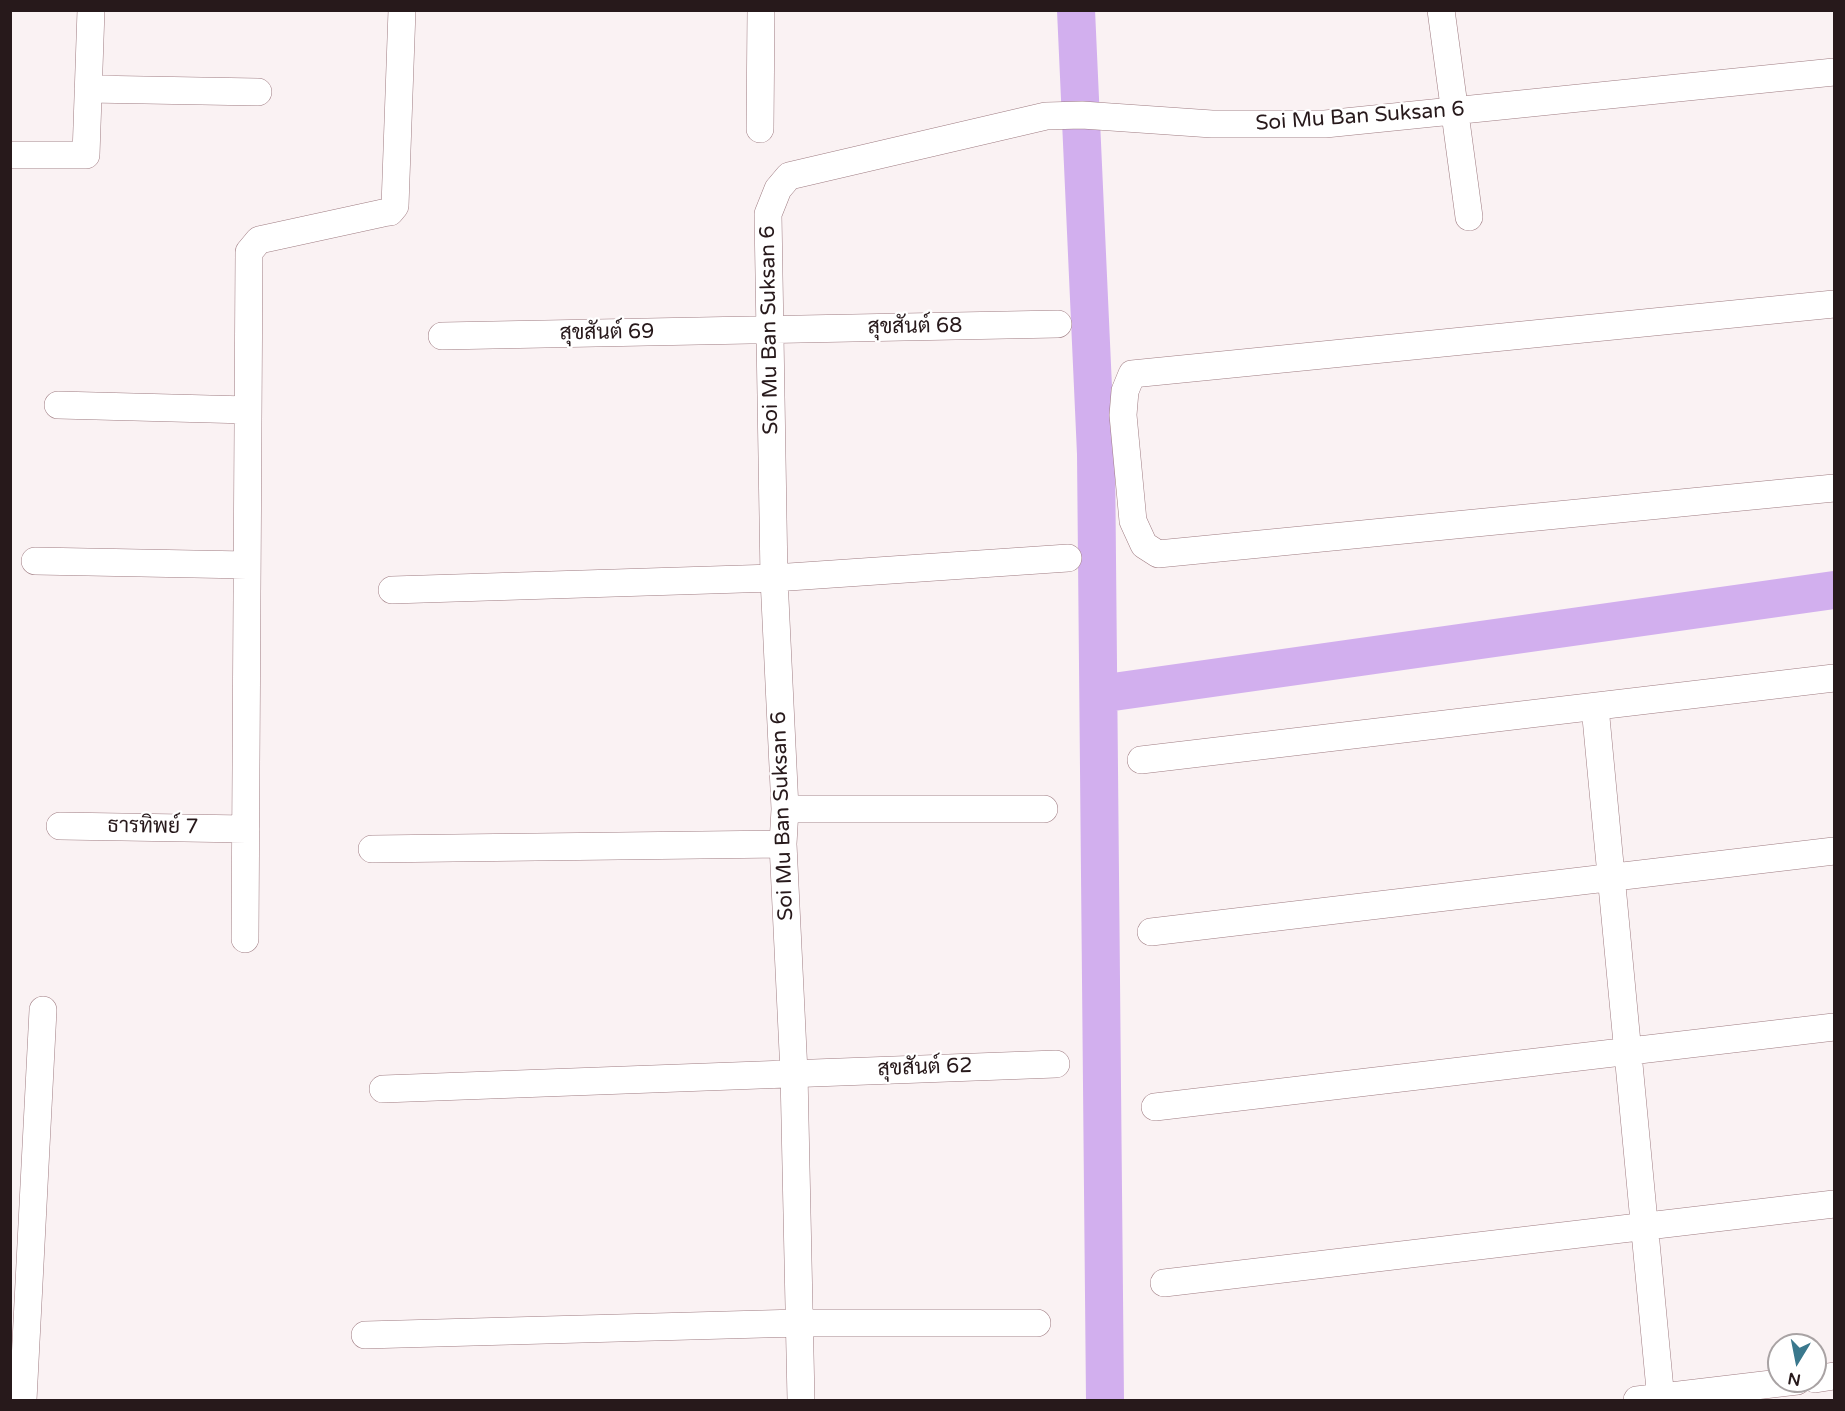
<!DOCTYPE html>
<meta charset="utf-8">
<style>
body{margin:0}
#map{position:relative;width:1845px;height:1411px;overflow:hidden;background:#faf2f3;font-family:"Varela Round",sans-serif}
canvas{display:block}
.frame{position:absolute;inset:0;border:12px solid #27191b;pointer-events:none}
.north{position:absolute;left:1767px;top:1333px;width:60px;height:60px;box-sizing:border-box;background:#fff;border:2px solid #a9a3a4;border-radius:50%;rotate:190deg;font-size:16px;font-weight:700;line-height:24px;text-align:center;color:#27191b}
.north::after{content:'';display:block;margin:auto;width:21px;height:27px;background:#3a788d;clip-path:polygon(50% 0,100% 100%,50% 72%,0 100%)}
</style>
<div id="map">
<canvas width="1845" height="1411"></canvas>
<div class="frame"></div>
<div class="north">N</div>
</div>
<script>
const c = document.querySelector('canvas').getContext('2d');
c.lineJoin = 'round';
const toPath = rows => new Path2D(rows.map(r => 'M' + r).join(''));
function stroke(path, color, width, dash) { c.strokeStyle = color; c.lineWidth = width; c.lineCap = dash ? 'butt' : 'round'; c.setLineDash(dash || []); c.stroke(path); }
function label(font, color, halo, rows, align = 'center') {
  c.font = font + ' "Varela Round",Sarabun,sans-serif'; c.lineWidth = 4.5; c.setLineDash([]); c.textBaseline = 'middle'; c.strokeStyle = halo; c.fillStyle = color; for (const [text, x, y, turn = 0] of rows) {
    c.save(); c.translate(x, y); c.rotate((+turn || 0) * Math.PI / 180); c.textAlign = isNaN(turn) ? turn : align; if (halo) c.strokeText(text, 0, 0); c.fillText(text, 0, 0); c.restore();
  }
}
stroke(toPath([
 [1076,10,1096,454,1105,1400],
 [1099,694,1834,590]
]), '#d2afee', 38);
const minor = toPath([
 [1441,10,1469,217],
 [88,89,258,92],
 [760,129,761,10],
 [10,155,86,155,91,10],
 [1834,304,1132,374,1125,391,1123,415,1133,521,1144,545,1158,554,1834,488],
 [442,336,1058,324],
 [58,405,248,410],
 [35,561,247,565],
 [392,590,774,578,1068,558],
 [1595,707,1661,1400],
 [1141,760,1834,678],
 [785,809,1044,809],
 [60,826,246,829],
 [372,849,783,844],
 [1151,932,1834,851],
 [245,939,249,252,259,240,383,213,390,212,395,206,402,10],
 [383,1089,1056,1064],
 [1155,1107,1834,1027],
 [1164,1283,1834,1204],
 [365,1335,799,1323,1037,1323],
 [1815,1379,1834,1376],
 [23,1400,43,1010],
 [801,1400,794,1073,783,844,785,809,774,578,768,214,778,189,789,176,1046,116,1082,115,1212,124,1325,124,1834,72],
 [1637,1400,1797,1381]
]);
stroke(minor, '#9f7c82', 28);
stroke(minor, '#fff', 27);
label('21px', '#27191b', '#fff', [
 ["Soi Mu Ban Suksan 6",1360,117,-4],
 ["สุขสันต์ 68",915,327,-1],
 ["Soi Mu Ban Suksan 6",770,330,-91],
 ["สุขสันต์ 69",607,333,-1],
 ["Soi Mu Ban Suksan 6",783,816,-92],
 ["ธารทิพย์ 7",153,827,1],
 ["สุขสันต์ 62",925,1068,-2]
]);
</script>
